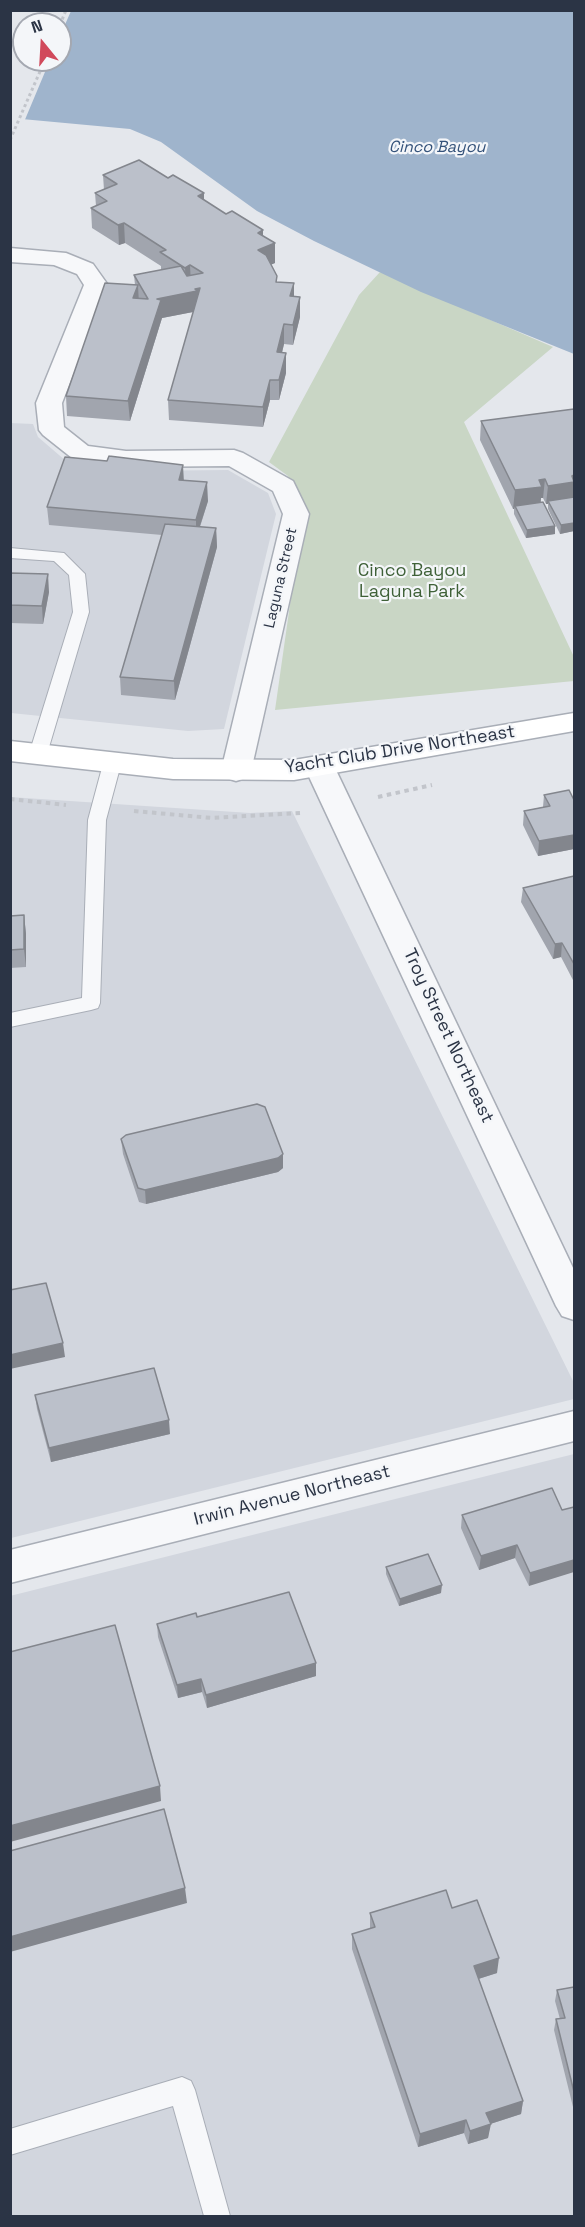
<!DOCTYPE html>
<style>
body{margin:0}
#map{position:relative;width:585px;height:2227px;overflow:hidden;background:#e4e7ec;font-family:"Space Grotesk",sans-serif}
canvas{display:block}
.frame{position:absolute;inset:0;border:12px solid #2b3445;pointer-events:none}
.north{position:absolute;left:12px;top:12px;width:60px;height:60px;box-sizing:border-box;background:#f4f6f9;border:2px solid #a4a8b1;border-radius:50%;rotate:342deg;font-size:16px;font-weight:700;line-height:24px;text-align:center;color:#2b3445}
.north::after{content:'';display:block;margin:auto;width:21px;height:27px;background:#d1495b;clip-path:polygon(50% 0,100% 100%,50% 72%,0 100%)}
</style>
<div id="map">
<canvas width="585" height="2227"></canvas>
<div class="frame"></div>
<div class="north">N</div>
</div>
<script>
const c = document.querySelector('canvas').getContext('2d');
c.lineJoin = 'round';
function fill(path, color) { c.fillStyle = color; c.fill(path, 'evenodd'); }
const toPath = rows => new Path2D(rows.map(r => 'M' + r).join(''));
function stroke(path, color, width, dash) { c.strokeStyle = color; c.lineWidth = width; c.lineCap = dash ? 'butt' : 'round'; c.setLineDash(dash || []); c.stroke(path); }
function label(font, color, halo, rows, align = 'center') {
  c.font = font + ' "Space Grotesk",sans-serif'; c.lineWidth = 4.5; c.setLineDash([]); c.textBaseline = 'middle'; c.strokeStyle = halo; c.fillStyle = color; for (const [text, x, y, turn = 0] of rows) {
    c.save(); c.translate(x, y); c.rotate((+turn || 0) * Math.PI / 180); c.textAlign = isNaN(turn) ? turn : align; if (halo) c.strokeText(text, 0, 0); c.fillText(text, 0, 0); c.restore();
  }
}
fill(toPath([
 [10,423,33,424,38,437,66,461,127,471,228,470,268,493,276,514,224,729,188,731,11,713],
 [10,797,250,813,292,811,574,1383,574,1399,11,1538],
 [574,1454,574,2216,11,2216,10,1596]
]), '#d2d6de');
fill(toPath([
 [380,272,553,347,464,422,574,657,574,681,275,710,303,513,288,476,269,462,359,295]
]), '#c9d6c5');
fill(toPath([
 [10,11,574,11,574,354,421,292,314,241,257,211,161,142,130,129,11,118],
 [24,24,60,24,60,60,24,60]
]), '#9fb4cc');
fill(toPath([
 [11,10,71,11,60,36,60,24,24,24,24,60,50,60,24,122,10,121]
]), '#e4e7ec');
const lane = toPath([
 [10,548,64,553,85,574,89,612,47,754,44,758,38,760,32,758,29,754,73,612,69,575,54,561,10,558,10,548],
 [112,758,118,760,121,764,106,820,100,1003,98,1008,91,1010,10,1027,10,1013,82,998,88,820,103,764,106,760,112,758],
 [182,2077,191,2081,195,2090,230,2216,204,2216,173,2106,10,2155,10,2129,182,2077]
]);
const street = toPath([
 [10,248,66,253,93,264,108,285,62,403,64,427,88,446,126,451,234,450,243,453,293,481,309,514,251,771,246,778,236,781,226,778,221,771,283,514,273,491,229,466,126,467,81,461,72,458,43,435,39,430,36,403,84,285,77,274,54,265,10,262,10,248],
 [319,756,329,759,334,766,574,1270,574,1320,562,1316,556,1306,304,766,309,759,319,756],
 [574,1411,574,1441,10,1583,10,1550,574,1411]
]);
const secondary = toPath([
 [574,713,574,731,294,780,173,779,10,761,10,741,173,759,294,760,574,713]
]);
stroke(lane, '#a9aeb7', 2);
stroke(street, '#a9aeb7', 3);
stroke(secondary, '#a9aeb7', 3);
stroke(toPath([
 [60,25,66,10],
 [10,140,45,60]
]), '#c2c5cb', 3, [3, 3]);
stroke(toPath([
 [378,797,432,785],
 [10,799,66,805],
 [134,811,212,818,300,813]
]), '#c2c5cb', 4, [4.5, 4.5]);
fill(lane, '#f7f8fa');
fill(street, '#f7f8fa');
fill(secondary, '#fff');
fill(toPath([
 [103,175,204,200,226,214,263,230,263,236,275,243,275,263,271,264,277,276,277,282,294,297,300,317,293,345,284,344,282,353,286,373,279,400,270,400,263,427,169,420,168,400,193,312,162,318,130,421,67,416,66,396,135,285,134,275,161,270,161,266,125,243,119,245,92,228,91,208,96,206,95,193,104,190],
 [574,409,574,531,560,534,548,509,548,504,546,504,543,498,541,498,541,502,555,526,555,534,526,538,514,514,514,509,513,509,480,440,481,421],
 [107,461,183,465,183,480,208,501,200,527,216,528,217,547,175,700,121,695,120,677,162,535,49,525,47,507],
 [10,573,49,592,43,624,10,623],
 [544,795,574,800,574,849,538,856,523,825,524,811,543,807],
 [574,876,574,982,561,957,553,959,521,902,523,888],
 [24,915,26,934,26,967,10,968,10,916],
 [121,1139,283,1168,278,1172,146,1204,139,1202,123,1154],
 [35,1395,170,1434,51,1462,37,1409],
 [562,1510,529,1586,515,1558,479,1570,461,1528,462,1515],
 [386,1567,441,1593,399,1606,386,1574],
 [197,1617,316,1676,207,1708,202,1692,178,1698,158,1637,157,1624],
 [452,1908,497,1973,478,1979,523,2101,521,2114,490,2124,488,2138,468,2144,464,2133,418,2147,352,1949,352,1934,370,1929,370,1913],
 [574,1987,574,2106,573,2107,554,2030,556,2019,560,2019,555,2001,557,1990]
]), '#a1a5ae');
fill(toPath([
 [204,193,204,213,198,196],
 [124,223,125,243,119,245,118,225],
 [263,230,263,248,275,243,275,263,259,270,258,233],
 [190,265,191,285,186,287,185,268],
 [294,283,294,303,290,296],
 [138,285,139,305,133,298],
 [200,288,198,311,162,318,130,421,128,401,157,299],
 [300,297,300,317,293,345,293,325],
 [284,324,284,344,277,372,277,352],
 [286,353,286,373,279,400,279,380],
 [270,380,270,400,263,427,263,407],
 [183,465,184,483,179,480],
 [545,479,543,498,541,498,540,505,515,506,514,509,513,509,515,490,539,480],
 [207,482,208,501,196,538,196,520],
 [574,482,573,500,548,501,548,504,546,504,548,486],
 [574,523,574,531,560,534,561,525],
 [555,526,555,534,526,538,527,530],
 [216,528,217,547,175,700,174,681],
 [48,574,49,592,43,624,42,606],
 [574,835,574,849,538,856,539,841],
 [24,915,26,934,26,967,24,949],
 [562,943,561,957,553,959,555,944],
 [283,1154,283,1168,278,1172,146,1204,145,1190],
 [63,1343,65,1357,10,1369,10,1355],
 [169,1420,170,1434,51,1462,49,1448],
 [517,1545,515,1558,479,1570,481,1556],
 [574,1560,574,1572,529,1586,530,1573],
 [442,1585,441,1593,399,1606,400,1599],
 [316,1663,316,1676,207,1708,206,1695],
 [201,1679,202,1692,178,1698,177,1685],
 [160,1786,161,1801,10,1842,10,1826],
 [185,1888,187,1903,10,1952,10,1937],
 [499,1958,497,1973,472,1981,474,1966],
 [523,2101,521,2114,484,2126,486,2113],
 [466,2120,464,2133,418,2147,420,2134],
 [491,2124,488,2138,468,2144,470,2131]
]), '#83868d');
const building = toPath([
 [139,160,168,178,173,175,204,193,198,196,226,214,232,211,263,230,258,233,275,243,258,250,266,255,277,276,276,282,294,283,290,296,300,297,293,325,284,324,277,352,286,353,279,380,270,380,263,407,168,400,200,288,195,289,197,291,157,299,161,300,128,401,66,396,105,283,138,285,133,298,148,299,134,275,181,266,187,276,203,273,190,265,185,268,160,252,166,250,124,223,118,225,91,208,107,201,95,193,117,184,103,175,139,160],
 [574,409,574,475,572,476,574,482,548,486,545,479,539,480,542,487,515,490,481,421,574,409],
 [109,456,183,465,179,480,207,482,196,520,47,507,65,457,107,461,109,456],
 [574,497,574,523,561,525,548,501,574,497],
 [543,502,555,526,527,530,515,506,543,502],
 [165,524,216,528,174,681,120,677,165,524],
 [10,573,48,574,42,606,10,605,10,573],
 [569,790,574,800,574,835,539,841,524,811,550,806,544,795,569,790],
 [574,876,574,964,562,943,555,944,523,888,574,876],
 [24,915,24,949,10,950,10,916,24,915],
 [257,1104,265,1107,283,1154,278,1158,145,1190,138,1188,121,1139,126,1135,257,1104],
 [46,1283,63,1343,10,1355,10,1290,46,1283],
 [154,1368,169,1420,49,1448,35,1395,154,1368],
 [552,1488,562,1510,574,1507,574,1560,530,1573,517,1545,481,1556,462,1515,552,1488],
 [428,1554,442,1585,400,1599,386,1567,428,1554],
 [289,1592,316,1663,206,1695,201,1679,177,1685,157,1624,196,1613,197,1617,289,1592],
 [115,1625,160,1786,10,1826,10,1652,115,1625],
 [164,1809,185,1888,10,1937,10,1851,164,1809],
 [446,1890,452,1908,477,1900,499,1958,474,1966,523,2101,486,2113,491,2124,470,2131,466,2120,420,2134,352,1934,375,1927,370,1913,446,1890],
 [574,1987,574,2092,556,2019,565,2018,557,1990,574,1987]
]);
fill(building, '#bbc0ca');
stroke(building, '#83868d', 1.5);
label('15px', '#2b3445', '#f4f6f9', [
 ["Laguna Street",281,578,-77]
]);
label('italic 16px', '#34527a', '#f4f6f9', [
 ["Cinco Bayou",437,148]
]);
label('18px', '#3f6138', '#f4f6f9', [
 ["Cinco Bayou",412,571],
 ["Laguna Park",412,592]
]);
label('18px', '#2b3445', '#f4f6f9', [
 ["Yacht Club Drive Northeast",400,750,-9],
 ["Troy Street Northeast",448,1036,65],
 ["Irwin Avenue Northeast",292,1496,-14]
]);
</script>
